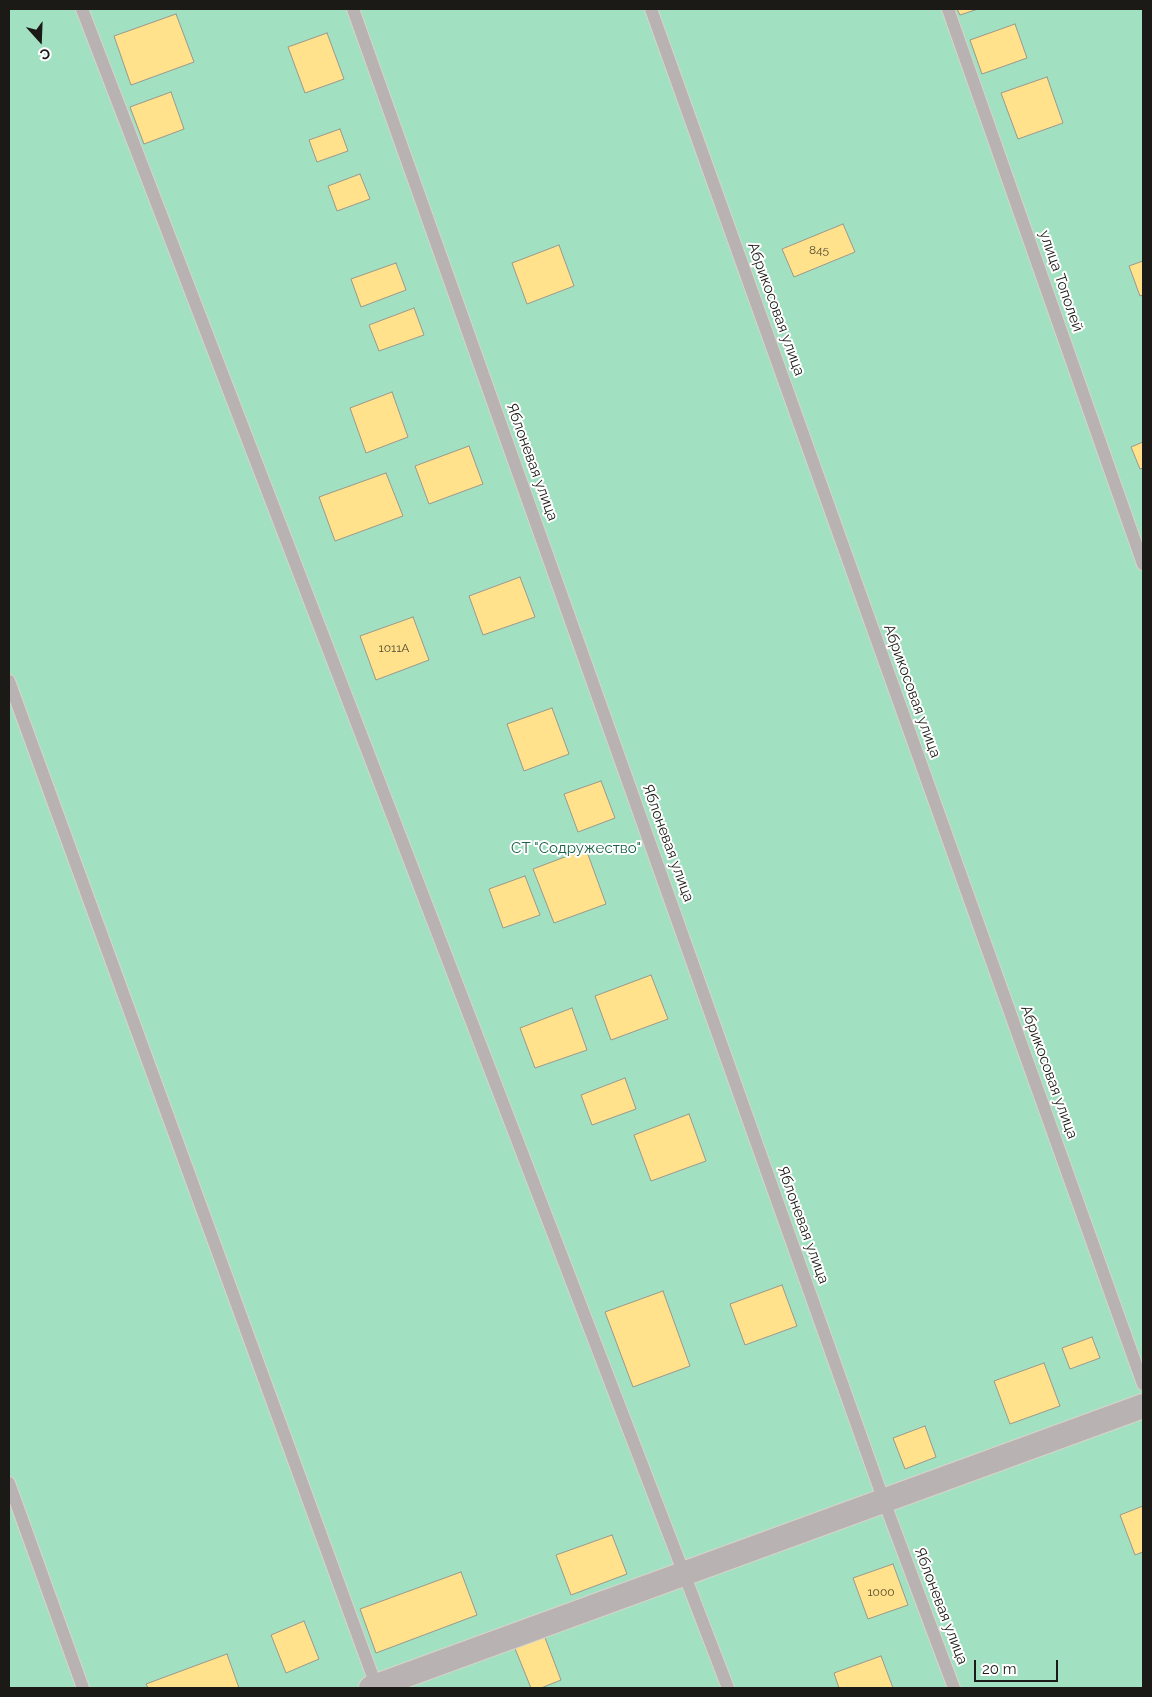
<!DOCTYPE html>
<meta charset="utf-8">
<style>
body{margin:0}
#map{position:relative;width:1152px;height:1697px;overflow:hidden;background:#fdf8ec;font-family:Raleway,sans-serif}
canvas{display:block}
.frame{position:absolute;inset:0;border:10px solid #1b1a16;pointer-events:none}
.north{position:absolute;left:15px;top:15px;width:50px;height:50px;-webkit-text-stroke:4px #fff;paint-order:stroke;rotate:160deg;font-size:14px;font-weight:700;line-height:20px;text-align:center;color:#1b1a16}
.north::after{content:'';display:block;margin:auto;width:18px;height:22px;background:#1b1a16;clip-path:polygon(50% 0,100% 100%,50% 72%,0 100%)}
.scale{position:absolute;left:974px;top:1660px;width:84px;height:22px;box-sizing:border-box;border:2px solid #1b1a16;border-top:0;padding-left:6px;font-size:15px;line-height:18px;white-space:nowrap;color:#1b1a16;-webkit-text-stroke:4px #fff;paint-order:stroke}
</style>
<div id="map">
<canvas width="1152" height="1697"></canvas>
<div class="frame"></div>
<div class="north">С</div>
<div class="scale">20 m</div>
</div>
<script>
const c = document.querySelector('canvas').getContext('2d');
c.lineJoin = 'round';
function fill(path, color) { c.fillStyle = color; c.fill(path, 'evenodd'); }
const toPath = rows => new Path2D(rows.map(r => 'M' + r).join(''));
function stroke(path, color, width, dash) { c.strokeStyle = color; c.lineWidth = width; c.lineCap = dash ? 'butt' : 'round'; c.setLineDash(dash || []); c.stroke(path); }
function label(font, color, halo, rows, align = 'center') {
  c.font = font + ' Raleway,sans-serif'; c.lineWidth = 4; c.setLineDash([]); c.textBaseline = 'middle'; c.strokeStyle = halo; c.fillStyle = color; for (const [text, x, y, turn = 0] of rows) {
    c.save(); c.translate(x, y); c.rotate((+turn || 0) * Math.PI / 180); c.textAlign = isNaN(turn) ? turn : align; if (halo) c.strokeText(text, 0, 0); c.fillText(text, 0, 0); c.restore();
  }
}
fill(toPath([
 [9,9,1143,9,1143,1688,9,1688]
]), '#a2e0c2');
const building = toPath([
 [957,9,978,9,960,15,957,9],
 [176,14,194,62,131,85,114,36,176,14],
 [1015,24,1027,58,982,74,970,40,1015,24],
 [327,33,344,79,305,93,288,47,327,33],
 [1047,77,1063,123,1018,139,1001,93,1047,77],
 [171,92,184,129,144,144,130,107,171,92],
 [340,129,348,151,317,162,309,140,340,129],
 [360,174,370,199,337,211,328,186,360,174],
 [843,224,855,252,794,277,782,249,843,224],
 [559,245,574,286,527,304,512,263,559,245],
 [1143,261,1143,295,1140,296,1129,266,1143,261],
 [396,263,406,290,361,307,351,279,396,263],
 [414,308,424,335,379,351,369,325,414,308],
 [392,392,408,437,366,453,350,408,392,392],
 [1143,442,1143,468,1140,469,1131,447,1143,442],
 [469,446,483,484,429,504,415,466,469,446],
 [386,473,403,516,335,541,319,497,386,473],
 [520,577,535,617,483,635,469,596,520,577],
 [413,617,429,660,376,680,360,636,413,617],
 [552,708,569,754,524,771,507,724,552,708],
 [601,781,615,818,578,832,564,794,601,781],
 [586,849,606,904,554,923,533,869,586,849],
 [525,876,540,915,503,928,489,889,525,876],
 [651,975,668,1019,611,1040,595,996,651,975],
 [572,1008,587,1050,535,1068,520,1028,572,1008],
 [625,1078,636,1109,592,1125,581,1095,625,1078],
 [689,1114,706,1161,651,1181,634,1135,689,1114],
 [782,1285,797,1326,745,1345,730,1304,782,1285],
 [663,1291,690,1366,633,1387,605,1312,663,1291],
 [1092,1337,1100,1358,1070,1369,1062,1348,1092,1337],
 [1044,1363,1060,1406,1010,1424,994,1381,1044,1363],
 [925,1426,936,1457,905,1469,893,1438,925,1426],
 [1143,1506,1143,1552,1135,1555,1120,1515,1143,1506],
 [612,1535,627,1574,571,1595,556,1555,612,1535],
 [893,1564,908,1605,868,1619,853,1578,893,1564],
 [461,1572,477,1615,376,1653,360,1609,461,1572],
 [304,1621,319,1659,286,1673,271,1635,304,1621],
 [544,1635,561,1680,541,1688,531,1688,514,1646,544,1635],
 [227,1654,239,1688,148,1688,146,1684,227,1654],
 [881,1656,893,1688,839,1688,834,1673,881,1656]
]);
fill(building, '#ffe28b');
stroke(building, '#9c988d', 1);
const lane = toPath([
 [82,9,728,1688],
 [353,9,884,1501,954,1688],
 [651,9,1143,1384],
 [948,9,1143,564],
 [9,681,377,1688],
 [9,1483,83,1688]
]);
const street = toPath([
 [371,1688,1143,1406]
]);
stroke(lane, '#d9d4ca', 14);
stroke(street, '#d9d4ca', 26);
stroke(lane, '#b8b2b2', 12);
stroke(street, '#b8b2b2', 24);
label('12px', '#544c33', null, [
 ["845",819,250],
 ["1011А",394,648],
 ["1000",881,1592]
]);
label('15px', '#1b1a16', '#fff', [
 ["улица Тополей",1061,281,71],
 ["Абрикосовая улица",776,309,70],
 ["Яблоневая улица",532,462,70],
 ["Абрикосовая улица",912,691,70],
 ["Яблоневая улица",668,843,70],
 ["Абрикосовая улица",1049,1072,70],
 ["Яблоневая улица",803,1225,70],
 ["Яблоневая улица",941,1606,69]
]);
label('15px', '#1a6347', '#fff', [
 ["СТ \"Содружество\"",576,848]
]);
</script>
